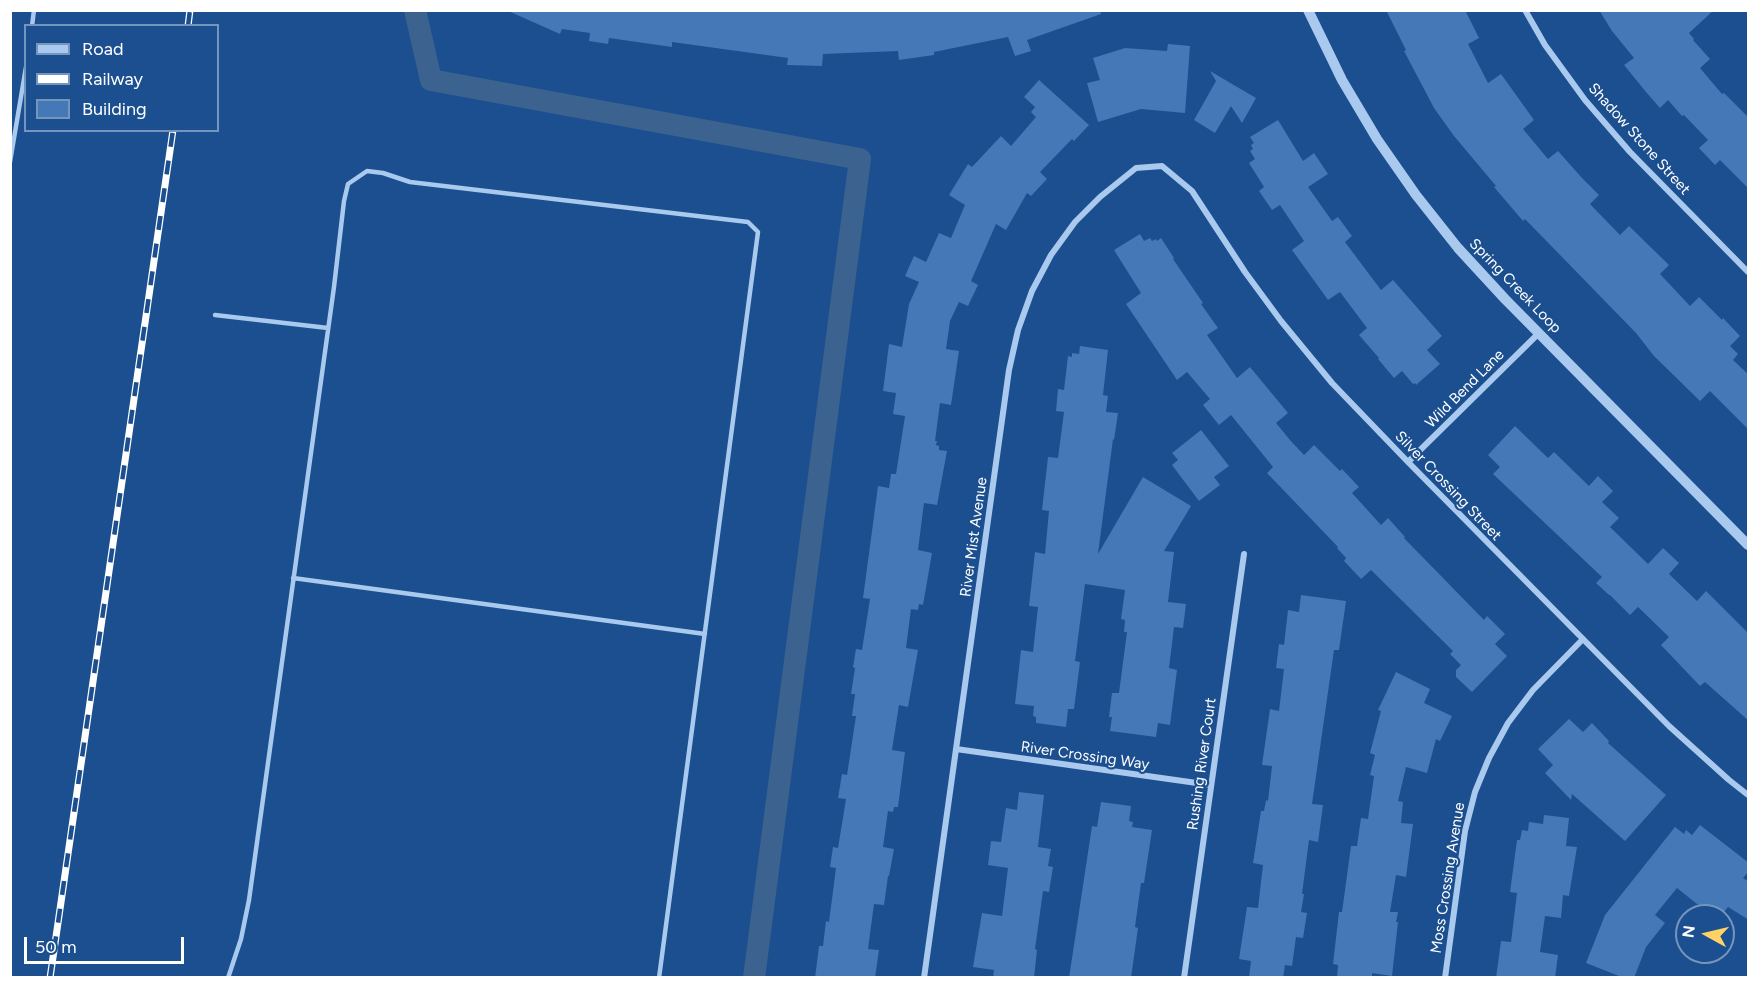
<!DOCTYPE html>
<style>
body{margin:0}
#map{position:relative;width:1759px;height:988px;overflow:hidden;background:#1b4f8f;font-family:Figtree,sans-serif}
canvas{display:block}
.frame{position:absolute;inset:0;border:12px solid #fff;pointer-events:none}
.legend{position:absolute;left:24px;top:24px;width:195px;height:108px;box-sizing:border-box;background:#1b4f8f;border:2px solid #7695bc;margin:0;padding:8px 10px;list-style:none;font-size:18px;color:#fff}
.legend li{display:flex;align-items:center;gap:12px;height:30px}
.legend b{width:30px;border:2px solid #7695bc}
.north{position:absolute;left:1675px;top:904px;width:60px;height:60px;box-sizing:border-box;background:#1b4f8f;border:2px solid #7695bc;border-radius:50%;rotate:278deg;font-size:16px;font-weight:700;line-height:24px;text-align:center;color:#fff}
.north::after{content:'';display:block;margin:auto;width:21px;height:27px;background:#ffd166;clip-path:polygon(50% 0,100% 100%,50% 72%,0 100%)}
.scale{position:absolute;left:24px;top:937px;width:160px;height:27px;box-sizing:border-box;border:3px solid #fff;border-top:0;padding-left:8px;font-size:18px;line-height:21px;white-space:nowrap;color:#fff;-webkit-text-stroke:4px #1b4f8f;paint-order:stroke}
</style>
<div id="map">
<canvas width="1759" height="988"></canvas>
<div class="frame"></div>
<ul class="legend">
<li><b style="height:8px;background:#a9c9ee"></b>Road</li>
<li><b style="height:8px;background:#fff"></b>Railway</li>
<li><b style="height:16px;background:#4478b7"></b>Building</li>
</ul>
<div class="north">N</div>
<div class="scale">50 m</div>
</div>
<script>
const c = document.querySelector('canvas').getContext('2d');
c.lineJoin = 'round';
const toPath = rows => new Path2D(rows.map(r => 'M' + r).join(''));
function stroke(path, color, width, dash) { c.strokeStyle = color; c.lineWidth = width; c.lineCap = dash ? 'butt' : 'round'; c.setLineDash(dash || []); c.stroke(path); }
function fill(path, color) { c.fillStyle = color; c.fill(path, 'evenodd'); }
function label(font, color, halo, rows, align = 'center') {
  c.font = font + ' Figtree,sans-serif'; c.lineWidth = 4.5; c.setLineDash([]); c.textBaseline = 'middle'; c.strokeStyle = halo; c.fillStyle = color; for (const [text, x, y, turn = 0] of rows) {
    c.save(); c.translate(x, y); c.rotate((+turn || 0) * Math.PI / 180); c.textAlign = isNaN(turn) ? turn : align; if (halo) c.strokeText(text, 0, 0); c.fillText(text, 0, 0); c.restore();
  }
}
stroke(toPath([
 [415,10,431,80,860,159,754,978]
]), '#3c6290', 22);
fill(toPath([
 [506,10,1100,10,1101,14,1027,40,1031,51,1015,56,1008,37,934,52,934,55,899,60,898,51,823,54,822,66,787,65,788,58,672,42,672,47,609,38,608,44,589,41,590,33,562,29,560,34],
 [1386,10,1465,10,1479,38,1468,44,1488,83,1501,74,1534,120,1523,129,1548,159,1558,151,1582,178,1599,195,1590,204,1620,235,1629,226,1669,265,1660,274,1690,306,1699,297,1722,320,1723,318,1740,336,1730,346,1738,354,1733,360,1749,375,1749,430,1710,391,1700,401,1654,356,1636,333,1525,219,1523,221,1494,187,1496,186,1454,136,1434,108,1404,51,1406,50],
 [1599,10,1714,10,1689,33,1694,39,1693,40,1710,59,1700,68,1722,94,1724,93,1749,118,1749,189,1720,160,1715,165,1699,148,1708,140,1684,115,1682,116,1668,100,1660,108,1646,92,1624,65,1634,58,1612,31],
 [1168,44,1190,46,1185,113,1141,109,1098,122,1087,83,1100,80,1093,58,1125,48,1167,51],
 [1210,71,1256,98,1242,123,1231,106,1215,133,1194,120,1216,81],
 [1039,80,1089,125,1074,141,1072,139,1040,172,1047,179,1031,196,1027,193,1006,230,996,224,971,281,978,285,968,306,959,302,950,321,946,349,959,351,951,405,940,403,935,441,937,441,936,445,939,446,939,450,947,451,937,505,924,503,918,550,932,553,923,605,919,604,918,610,911,609,906,648,918,650,908,707,899,705,892,750,905,752,898,807,894,807,893,812,888,811,883,847,894,849,889,876,888,876,884,905,874,904,868,949,879,950,875,978,815,978,819,946,823,946,826,921,829,922,836,868,830,867,833,847,838,848,846,799,838,798,842,774,847,775,856,716,852,716,855,694,851,694,855,668,853,667,856,649,862,650,870,599,863,598,878,486,889,488,891,474,896,474,905,416,893,414,896,393,883,391,889,344,902,347,909,304,919,282,905,276,914,256,926,262,939,233,951,238,965,205,949,195,968,164,972,167,1001,136,1011,146,1036,117,1031,112,1035,107,1024,97],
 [1278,120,1303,161,1314,153,1328,174,1308,187,1332,221,1338,217,1352,236,1345,242,1381,290,1393,280,1442,336,1427,350,1440,364,1416,385,1415,383,1413,384,1402,371,1394,378,1378,359,1379,358,1359,335,1367,328,1340,292,1328,300,1292,250,1304,241,1280,205,1272,210,1259,191,1264,187,1249,163,1255,159,1250,151,1253,149,1251,145,1254,143,1250,137],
 [1140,234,1144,241,1150,238,1152,241,1156,239,1157,241,1161,238,1174,258,1173,259,1203,303,1201,304,1218,328,1207,335,1237,378,1250,367,1288,413,1276,423,1290,440,1304,455,1314,445,1340,471,1342,469,1359,487,1352,493,1381,525,1388,518,1405,537,1404,538,1484,620,1487,616,1505,634,1495,644,1507,656,1472,692,1456,677,1456,670,1461,665,1450,654,1453,651,1371,570,1361,579,1344,561,1346,558,1337,548,1338,547,1267,473,1273,467,1231,415,1219,425,1203,405,1210,399,1187,372,1177,380,1126,304,1141,293,1114,250],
 [1080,346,1108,350,1103,395,1108,396,1106,412,1118,413,1114,440,1113,439,1098,554,1143,477,1191,506,1164,551,1174,552,1168,602,1186,604,1183,628,1174,627,1169,668,1177,670,1170,725,1158,723,1156,737,1110,731,1112,717,1109,717,1112,693,1119,693,1127,632,1124,632,1125,620,1121,619,1125,590,1085,584,1075,661,1080,662,1074,709,1068,709,1066,727,1036,723,1036,717,1033,716,1034,706,1015,704,1021,650,1033,652,1038,607,1029,606,1035,552,1045,554,1049,511,1042,510,1048,457,1058,458,1064,412,1056,411,1058,389,1064,390,1068,356,1072,357,1072,353,1079,354],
 [1515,426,1548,458,1554,452,1589,486,1598,476,1613,491,1602,502,1619,518,1610,527,1648,564,1663,548,1679,563,1669,574,1697,601,1706,591,1749,634,1749,721,1705,682,1700,686,1661,645,1669,637,1638,607,1630,615,1610,595,1609,595,1596,583,1602,577,1493,474,1500,467,1488,455],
 [1201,430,1229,466,1214,477,1220,485,1199,501,1172,465,1178,460,1172,453],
 [1301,595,1346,601,1339,650,1334,650,1312,804,1323,805,1318,842,1309,840,1302,894,1304,894,1301,912,1307,913,1303,938,1296,937,1292,966,1285,965,1283,978,1249,978,1251,961,1239,959,1247,907,1258,908,1263,865,1253,863,1261,811,1264,811,1266,800,1268,801,1272,766,1262,765,1270,709,1279,711,1284,669,1276,668,1279,644,1284,645,1288,610,1299,612],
 [1396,672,1430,689,1424,703,1452,716,1440,741,1436,739,1427,773,1406,767,1398,801,1403,802,1401,823,1413,824,1406,877,1396,875,1390,912,1398,912,1396,922,1398,922,1392,976,1372,973,1372,978,1337,978,1338,965,1333,964,1339,912,1342,912,1351,846,1357,846,1361,818,1368,819,1374,776,1370,775,1375,755,1370,753,1381,711,1378,710],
 [1569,719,1583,732,1592,723,1609,741,1608,743,1666,795,1625,841,1572,794,1571,800,1545,773,1553,765,1538,749],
 [1019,792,1044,795,1038,847,1051,849,1048,866,1053,867,1049,892,1043,891,1035,949,1037,950,1034,978,993,978,994,970,973,967,982,913,1002,916,1008,868,988,865,991,841,1001,842,1006,808,1017,810],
 [1101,802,1131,806,1129,821,1133,822,1132,827,1152,830,1144,883,1141,883,1135,927,1138,928,1131,978,1069,978,1092,826,1097,827],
 [1544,815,1569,818,1566,846,1577,847,1569,896,1563,895,1561,918,1545,916,1540,952,1558,955,1555,978,1496,978,1501,941,1511,942,1517,893,1510,892,1517,840,1520,840,1522,830,1528,831,1529,822,1543,824],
 [1700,825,1749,863,1749,871,1743,878,1749,882,1749,920,1728,907,1721,916,1712,916,1677,888,1655,915,1665,923,1646,947,1634,978,1624,978,1586,963,1605,915,1675,827,1684,834,1686,830,1692,835]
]), '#4478b7');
stroke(toPath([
 [32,26,34,10],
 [10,162,26,67],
 [215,315,328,328],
 [293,578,705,634],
 [228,978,241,939,249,900,334,287,344,201,348,184,367,171,383,173,410,182,748,222,758,232,659,978]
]), '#a9c9ee', 4.5);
stroke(toPath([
 [1525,10,1545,45,1585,100,1630,152,1748,272],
 [1408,462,1539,333],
 [956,749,1211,785],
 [924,978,1009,370,1018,330,1032,291,1051,255,1075,222,1100,197,1136,168,1162,166,1192,191,1245,272,1281,321,1332,383,1408,462,1669,726,1729,780,1748,795],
 [1184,978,1244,554],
 [1445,978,1465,831,1475,792,1489,758,1508,723,1533,690,1583,639]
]), '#a9c9ee', 6);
stroke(toPath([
 [1308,10,1342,80,1377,139,1416,195,1458,248,1505,299,1748,545]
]), '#a9c9ee', 10);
const rail = toPath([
 [188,26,190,10],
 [50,978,173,130]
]);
stroke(rail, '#fff', 7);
stroke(rail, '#1b4f8f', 4.5, [14]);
label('15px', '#fff', '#1b4f8f', [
 ["Shadow Stone Street",1639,139,48],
 ["Spring Creek Loop",1515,286,46],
 ["Wild Bend Lane",1465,389,-45],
 ["Silver Crossing Street",1448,486,46],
 ["River Mist Avenue",974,537,-82],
 ["River Crossing Way",1085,756,8],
 ["Rushing River Court",1202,764,-82],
 ["Moss Crossing Avenue",1448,878,-81]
]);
</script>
